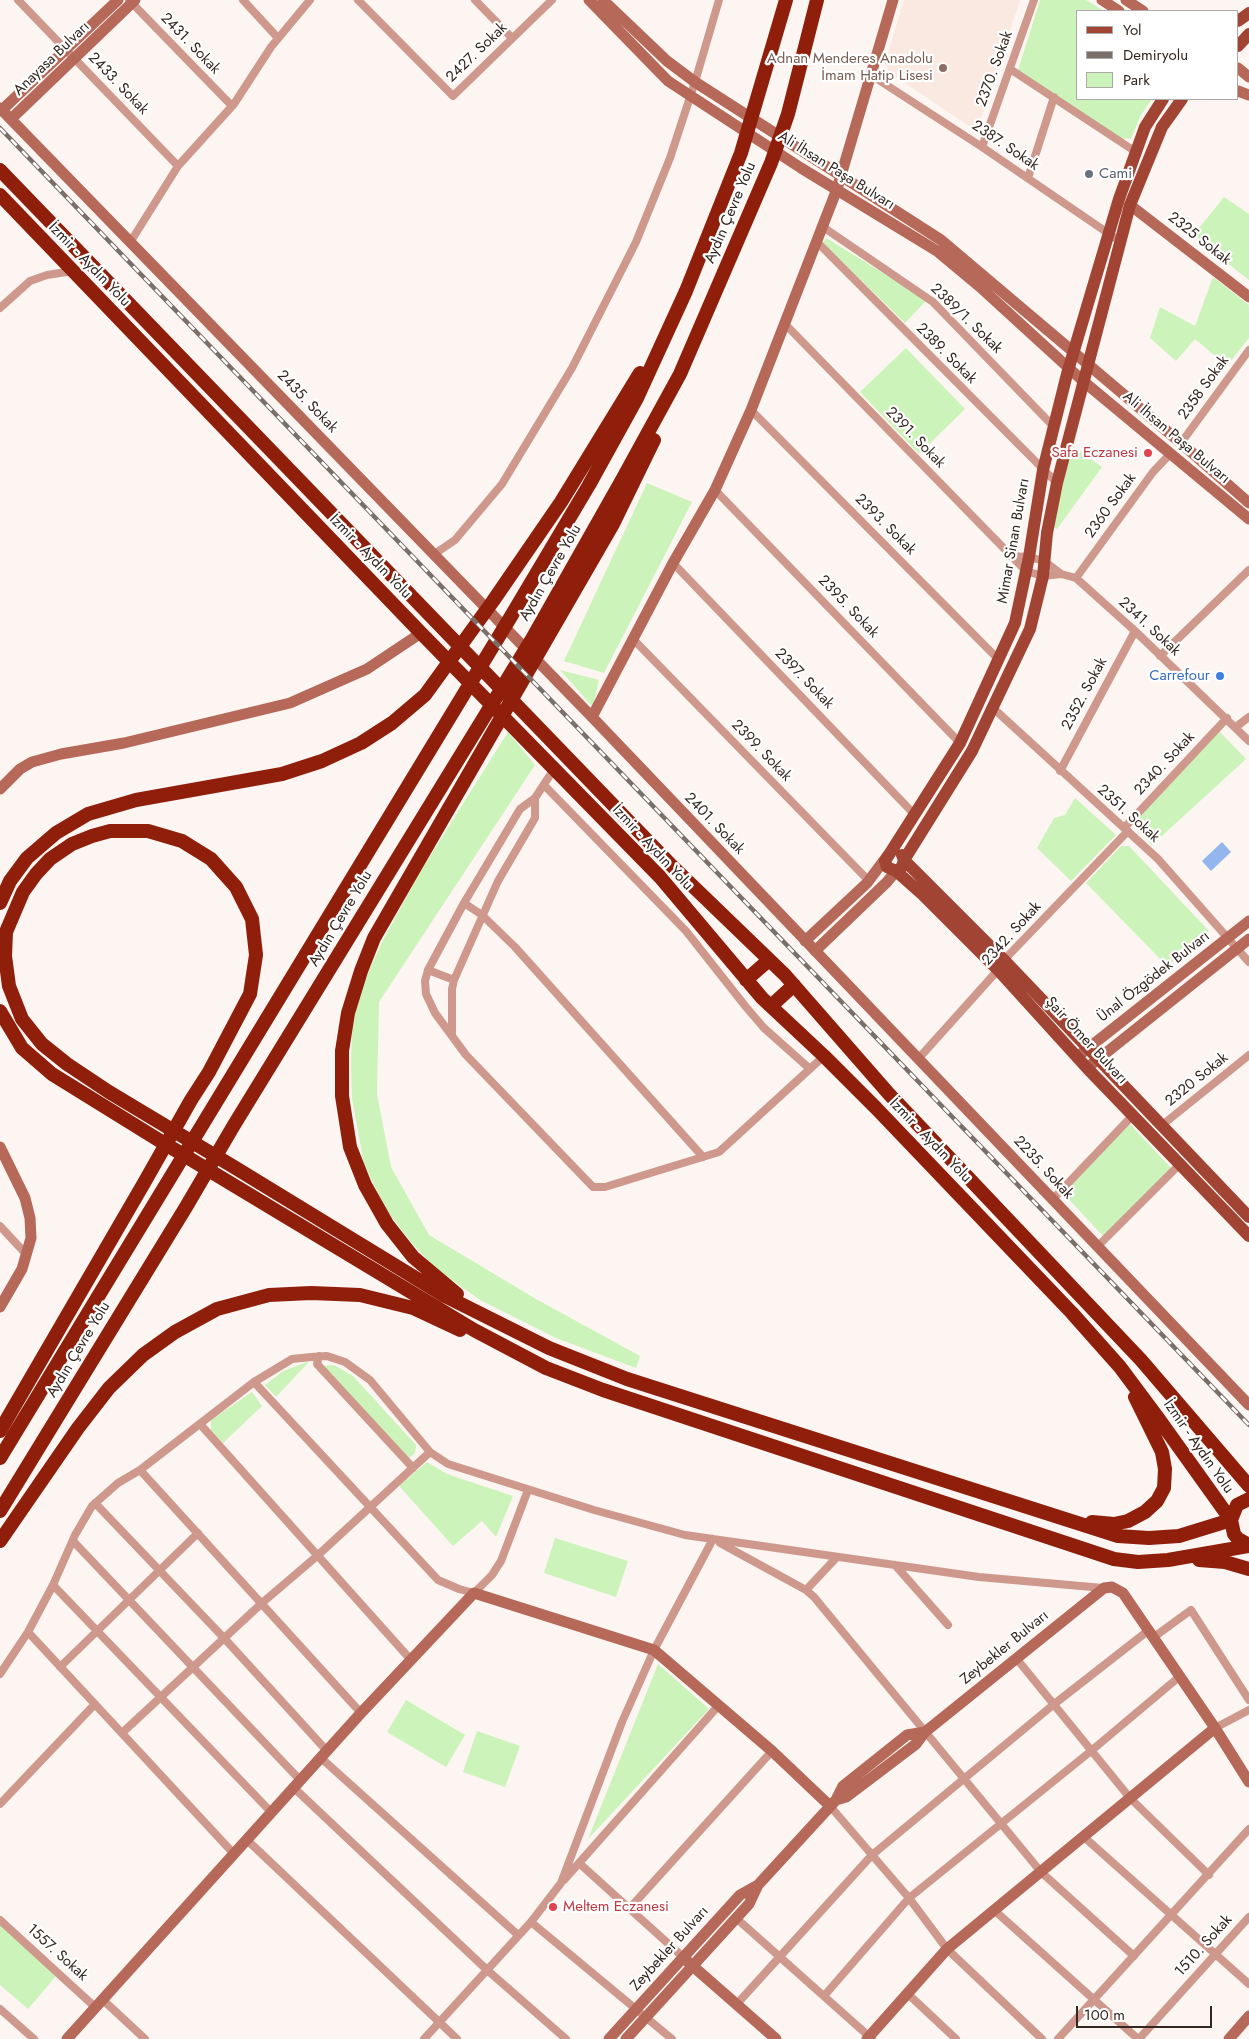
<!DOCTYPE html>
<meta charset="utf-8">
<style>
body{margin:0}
#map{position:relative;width:1249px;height:2039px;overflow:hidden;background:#fcf5f2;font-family:Jost,sans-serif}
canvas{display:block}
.legend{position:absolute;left:1076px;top:10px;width:162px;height:90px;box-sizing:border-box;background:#fff;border:1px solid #aea9a6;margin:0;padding:6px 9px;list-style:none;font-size:15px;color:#342720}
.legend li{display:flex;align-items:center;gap:10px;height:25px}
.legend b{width:25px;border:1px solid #aea9a6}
.scale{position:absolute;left:1076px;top:2006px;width:136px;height:22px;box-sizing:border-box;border:2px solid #342720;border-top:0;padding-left:6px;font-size:15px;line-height:18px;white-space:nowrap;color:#342720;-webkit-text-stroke:4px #fff;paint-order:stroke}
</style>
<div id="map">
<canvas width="1249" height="2039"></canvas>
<ul class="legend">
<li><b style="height:6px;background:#a24433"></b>Yol</li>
<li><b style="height:6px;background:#7a6f69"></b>Demiryolu</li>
<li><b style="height:14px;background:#ccf3b9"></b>Park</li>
</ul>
<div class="scale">100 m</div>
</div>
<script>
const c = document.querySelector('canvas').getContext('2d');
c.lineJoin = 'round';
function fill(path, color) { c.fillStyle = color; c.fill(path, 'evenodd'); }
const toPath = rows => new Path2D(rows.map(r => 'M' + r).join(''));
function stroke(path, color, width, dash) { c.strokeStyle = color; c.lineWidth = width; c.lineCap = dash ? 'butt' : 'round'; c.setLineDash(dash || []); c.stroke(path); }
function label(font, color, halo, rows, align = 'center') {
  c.font = font + ' Jost,sans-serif'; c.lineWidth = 4.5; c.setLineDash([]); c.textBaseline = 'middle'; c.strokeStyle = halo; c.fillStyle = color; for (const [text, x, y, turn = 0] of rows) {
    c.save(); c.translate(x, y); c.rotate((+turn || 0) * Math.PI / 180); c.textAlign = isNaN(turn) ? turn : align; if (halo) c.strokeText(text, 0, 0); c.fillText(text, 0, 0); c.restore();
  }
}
fill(toPath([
 [904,0,1020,0,979,125,972,128,889,72,885,63]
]), '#fae9e0');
fill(toPath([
 [1040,0,1086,0,1104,11,1078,11,1078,99,1152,99,1141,115,1131,139,1120,138,1018,70],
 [1224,197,1249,214,1249,280,1201,243,1195,233],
 [826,238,927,300,905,323,823,243],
 [1213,277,1249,305,1249,338,1227,366,1195,339,1176,361,1150,338,1160,307,1195,326],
 [906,348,965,409,919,454,860,392],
 [1071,445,1102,467,1057,529,1054,527],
 [647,483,692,502,604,673,564,661],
 [560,670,599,680,593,707],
 [1219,731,1246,759,1152,845,1132,823],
 [508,732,535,765,379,1002,377,1094,391,1167,429,1235,536,1299,640,1356,636,1368,556,1338,480,1300,434,1267,411,1242,385,1208,364,1164,352,1099,351,1065,352,1028,361,989,382,942,422,869],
 [1075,798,1116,835,1071,881,1037,848,1054,818,1065,815],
 [1121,846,1129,846,1209,931,1167,966,1086,883],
 [1130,1124,1172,1169,1103,1236,1062,1192],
 [310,1361,276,1397,265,1385,283,1371],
 [334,1365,353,1376,416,1445,415,1453,407,1460,323,1366],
 [252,1392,262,1406,223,1443,211,1430,211,1420],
 [427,1462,447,1474,513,1496,496,1537,482,1521,453,1546,399,1486],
 [555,1538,628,1561,616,1597,544,1573],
 [658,1664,709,1709,588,1839],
 [406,1700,465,1735,446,1767,387,1732],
 [477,1731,520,1746,505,1787,463,1772],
 [0,1924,57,1975,28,2009,0,1985]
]), '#ccf3b9');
fill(toPath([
 [1222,842,1231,852,1211,871,1202,861]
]), '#95b5ef');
stroke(toPath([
 [18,0,178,166],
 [129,0,232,106],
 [243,0,278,38],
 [358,0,453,96,552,0],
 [475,0,512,38],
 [1010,69,1136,152],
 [871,75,982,147,1121,242],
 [982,147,1034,0],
 [1028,178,1054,97],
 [823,227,933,302,1054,427],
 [131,241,178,166,234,104,271,47,310,0],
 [817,242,1057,483],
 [0,308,30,281,47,275,73,271],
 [785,324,1026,571,1043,576,1061,574,1076,578,1135,631,1249,741],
 [751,410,999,660],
 [1181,443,1249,350],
 [715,490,960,743],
 [433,555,455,540,502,484,572,368,636,242,670,158,695,82,719,0],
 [1009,556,1029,557,1044,561,1061,574],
 [673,563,914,814],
 [1076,578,1153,472,1171,453],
 [633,639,869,881],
 [1160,656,1249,570],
 [993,708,1158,859,1249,962],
 [1236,727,1249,717],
 [554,769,535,798,520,809,464,903,428,970,425,981,426,994,435,1013,466,1055,593,1187,605,1187,719,1152,824,1056],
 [1060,771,1135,631],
 [544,785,686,931,746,1007,764,1028,810,1069],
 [1124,828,1227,718],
 [464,903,482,915,515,947,703,1157],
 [428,970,454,980],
 [452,1035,452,989,454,980,498,881,535,818,535,798],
 [919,1058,998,970,1004,960,1128,831],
 [1161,1126,1249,1055],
 [1052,1200,1133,1115],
 [0,1226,26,1254],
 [1097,1247,1180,1164],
 [319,1356,317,1364,413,1468],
 [254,1382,438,1580,459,1589,474,1593,492,1575,501,1561,528,1490],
 [200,1424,411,1660],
 [140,1470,361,1713],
 [95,1503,224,1638,327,1751],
 [73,1541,300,1780],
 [720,1543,806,1590,814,1597,1041,1872,1134,1956],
 [895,1565,948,1625],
 [53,1585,271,1812],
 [806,1590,837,1557],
 [28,1632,234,1854],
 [1154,1637,1191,1610,1249,1700],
 [1016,1658,1130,1798,1209,1875],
 [60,1667,198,1533],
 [0,1674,28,1632,53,1585,75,1535,92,1506,118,1483,140,1470,254,1382,292,1359,311,1357,327,1356,345,1362,370,1380,430,1452,448,1464,594,1510,685,1535,979,1577,1103,1588],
 [1215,1728,1249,1710],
 [122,1733,262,1603,317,1556,430,1452],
 [321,1758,518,1935],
 [293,1787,486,1969,566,2039],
 [0,1804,95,1704],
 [830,1806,909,1898,947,1949,1042,2039],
 [1084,1837,1249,1984],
 [246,1839,457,2039],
 [579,1863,683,1957],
 [564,1880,719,1705],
 [629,1909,772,1751],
 [994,1910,1138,2039],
 [736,1918,872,2039],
 [0,1920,95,2007],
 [531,1922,672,2039],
 [908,1994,956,2039],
 [824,1996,909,1898,1091,1751,1179,1677],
 [102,1999,145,2039],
 [736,2005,872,1855,1053,1705,1149,1630],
 [0,2009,34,2039],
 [424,2039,531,1922,561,1883,622,1722,654,1650,713,1539],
 [1058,2039,1249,1829],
 [1139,2039,1249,1917]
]), '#ce988c', 8);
stroke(toPath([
 [589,0,668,81,801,168,937,251,979,286,1083,381,1249,519],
 [603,0,667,61,695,82,941,240,1181,443,1249,503],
 [1102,0,1119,11],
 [1126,0,1143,11],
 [1238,68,1249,77],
 [1238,91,1249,95],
 [0,108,592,717,1249,1405],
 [2,110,118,0],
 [11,119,135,0],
 [1130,205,1249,297],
 [592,717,673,563,715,490,751,410,837,189,893,0],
 [0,789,20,769,32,762,61,754,124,743,290,703,367,669,421,633],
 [805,941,867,883,888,855],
 [815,951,887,882,896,871],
 [1077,1057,1249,921],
 [1087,1068,1249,939],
 [0,1147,25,1198,30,1218,31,1238,22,1269,0,1307],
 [836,1800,843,1786,907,1735,925,1732],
 [687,1961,776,2039],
 [67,2039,361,1713,474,1593,654,1650,772,1751,830,1806],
 [609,2039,740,1895,758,1885,836,1800,846,1797,858,1788,916,1744,925,1732,1104,1588,1112,1587,1123,1593,1215,1728,1249,1782],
 [626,2039,749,1904,758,1885],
 [867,2039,947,1949,1215,1728],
 [1229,2039,1249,2016]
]), '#b66859', 11);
stroke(toPath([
 [1238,21,1249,13],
 [1238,46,1249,34],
 [1163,99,1145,127,1119,199,1067,374,1043,470,1029,557,1015,623,960,743,885,861,887,867,896,871,922,894,998,970,1087,1068,1249,1236],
 [902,855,904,860,1004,960,1249,1217],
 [896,871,902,867,904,860,972,751,1030,629,1043,576,1047,533,1057,483,1130,205,1162,127,1182,99]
]), '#a24433', 12);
stroke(toPath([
 [0,170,673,867,785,975,889,1094,1141,1360,1249,1486],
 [0,195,421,633,660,877,762,998,824,1056,876,1108,1072,1313,1120,1367,1158,1418,1231,1520,1234,1534,1238,1539,1249,1545],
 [0,903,10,881,27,858,56,833,88,814,136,800,282,774,322,761,361,743,392,723,425,695,493,601,561,502,640,373],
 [746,980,769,960],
 [771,1006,794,985],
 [0,1011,22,1048,52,1074,157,1139,474,1330,546,1368,603,1390,1114,1559,1138,1562,1168,1560,1249,1546],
 [457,1294,413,1257,387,1224,365,1185,350,1147,342,1096,342,1051,348,1013,361,971,374,938,613,524,654,440],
 [0,1431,144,1183,191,1100,209,1072,250,994,256,955,252,919,236,887,211,859,182,841,148,831,110,831,92,836,72,844,50,859,36,874,23,892,6,932,5,956,9,986,22,1019,42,1044,67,1064,109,1092,234,1167,445,1296,549,1348,627,1379,1118,1536,1149,1538,1179,1536,1231,1520],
 [0,1458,510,618,589,485,637,398,686,291,741,153,786,0],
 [0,1511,186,1207,234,1125,532,639,622,480,680,374,771,163,788,114,817,0],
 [1231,1520,1237,1505,1249,1499],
 [1092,1522,1114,1524,1128,1521,1145,1512,1157,1501,1164,1488,1165,1469,1162,1452,1135,1397],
 [0,1541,78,1428,109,1388,143,1355,175,1332,217,1309,269,1295,311,1293,360,1295,413,1308,460,1330],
 [1199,1560,1225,1562,1249,1569]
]), '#8f1e0a', 14);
const rail = toPath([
 [0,128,1249,1425]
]);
stroke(rail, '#7a6f69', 4.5);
stroke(rail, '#fff', 2.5, [8]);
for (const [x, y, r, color] of [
 [943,68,5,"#8d6e63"],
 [1089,174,5,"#6b7280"],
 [1148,453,5,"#e0444e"],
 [1220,676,5,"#3f7fe0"],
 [553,1907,5,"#e0444e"]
]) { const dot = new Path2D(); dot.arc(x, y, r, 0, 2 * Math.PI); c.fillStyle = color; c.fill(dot); stroke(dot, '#fff', 2); }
label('15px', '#342720', '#fff', [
 ["2431. Sokak",190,44,46],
 ["2427. Sokak",477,53,-44],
 ["Anayasa Bulvarı",52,59,-44],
 ["2370. Sokak",995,69,-70],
 ["2433. Sokak",118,84,46],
 ["2387. Sokak",1005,146,34],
 ["Ali İhsan Paşa Bulvarı",836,171,32],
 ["Aydın Çevre Yolu",731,213,-67],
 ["2325 Sokak",1199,239,38],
 ["İzmir - Aydın Yolu",89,265,46],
 ["2389/1. Sokak",966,319,44],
 ["2389. Sokak",946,354,45],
 ["2358 Sokak",1204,388,-54],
 ["2435. Sokak",307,402,46],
 ["2391. Sokak",915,438,46],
 ["Ali İhsan Paşa Bulvarı",1176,438,40],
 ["2360 Sokak",1111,506,-54],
 ["2393. Sokak",885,525,45],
 ["Mimar Sinan Bulvarı",1014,541,-80],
 ["İzmir - Aydın Yolu",370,557,46],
 ["Aydın Çevre Yolu",551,573,-60],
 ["2395. Sokak",848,607,46],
 ["2341. Sokak",1149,627,43],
 ["2397. Sokak",804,679,46],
 ["2352. Sokak",1085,694,-62],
 ["2399. Sokak",761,751,46],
 ["2340. Sokak",1165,764,-47],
 ["2351. Sokak",1128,814,42],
 ["2401. Sokak",714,824,46],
 ["İzmir - Aydın Yolu",652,848,47],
 ["Aydın Çevre Yolu",341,919,-59],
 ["2342. Sokak",1012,934,-48],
 ["Ünal Özgödek Bulvarı",1154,977,-38],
 ["Şair Ömer Bulvarı",1086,1041,47],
 ["2320 Sokak",1197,1080,-39],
 ["İzmir - Aydın Yolu",930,1141,46],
 ["2235. Sokak",1043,1168,47],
 ["Aydın Çevre Yolu",79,1350,-59],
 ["İzmir - Aydın Yolu",1198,1447,55],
 ["Zeybekler Bulvarı",1005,1648,-39],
 ["1510. Sokak",1204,1946,-48],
 ["Zeybekler Bulvarı",670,1949,-48],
 ["1557. Sokak",57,1953,42]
]);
label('15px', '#785e54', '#fff', [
 ["Adnan Menderes Anadolu",933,59],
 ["İmam Hatip Lisesi",933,76]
], 'right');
label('15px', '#5b616d', '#fff', [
 ["Cami",1099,174]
], 'left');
label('15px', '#be3a42', '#fff', [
 ["Safa Eczanesi",1138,453],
 ["Meltem Eczanesi",563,1907,"left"]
], 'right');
label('15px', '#366cbe', '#fff', [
 ["Carrefour",1210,676]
], 'right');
</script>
